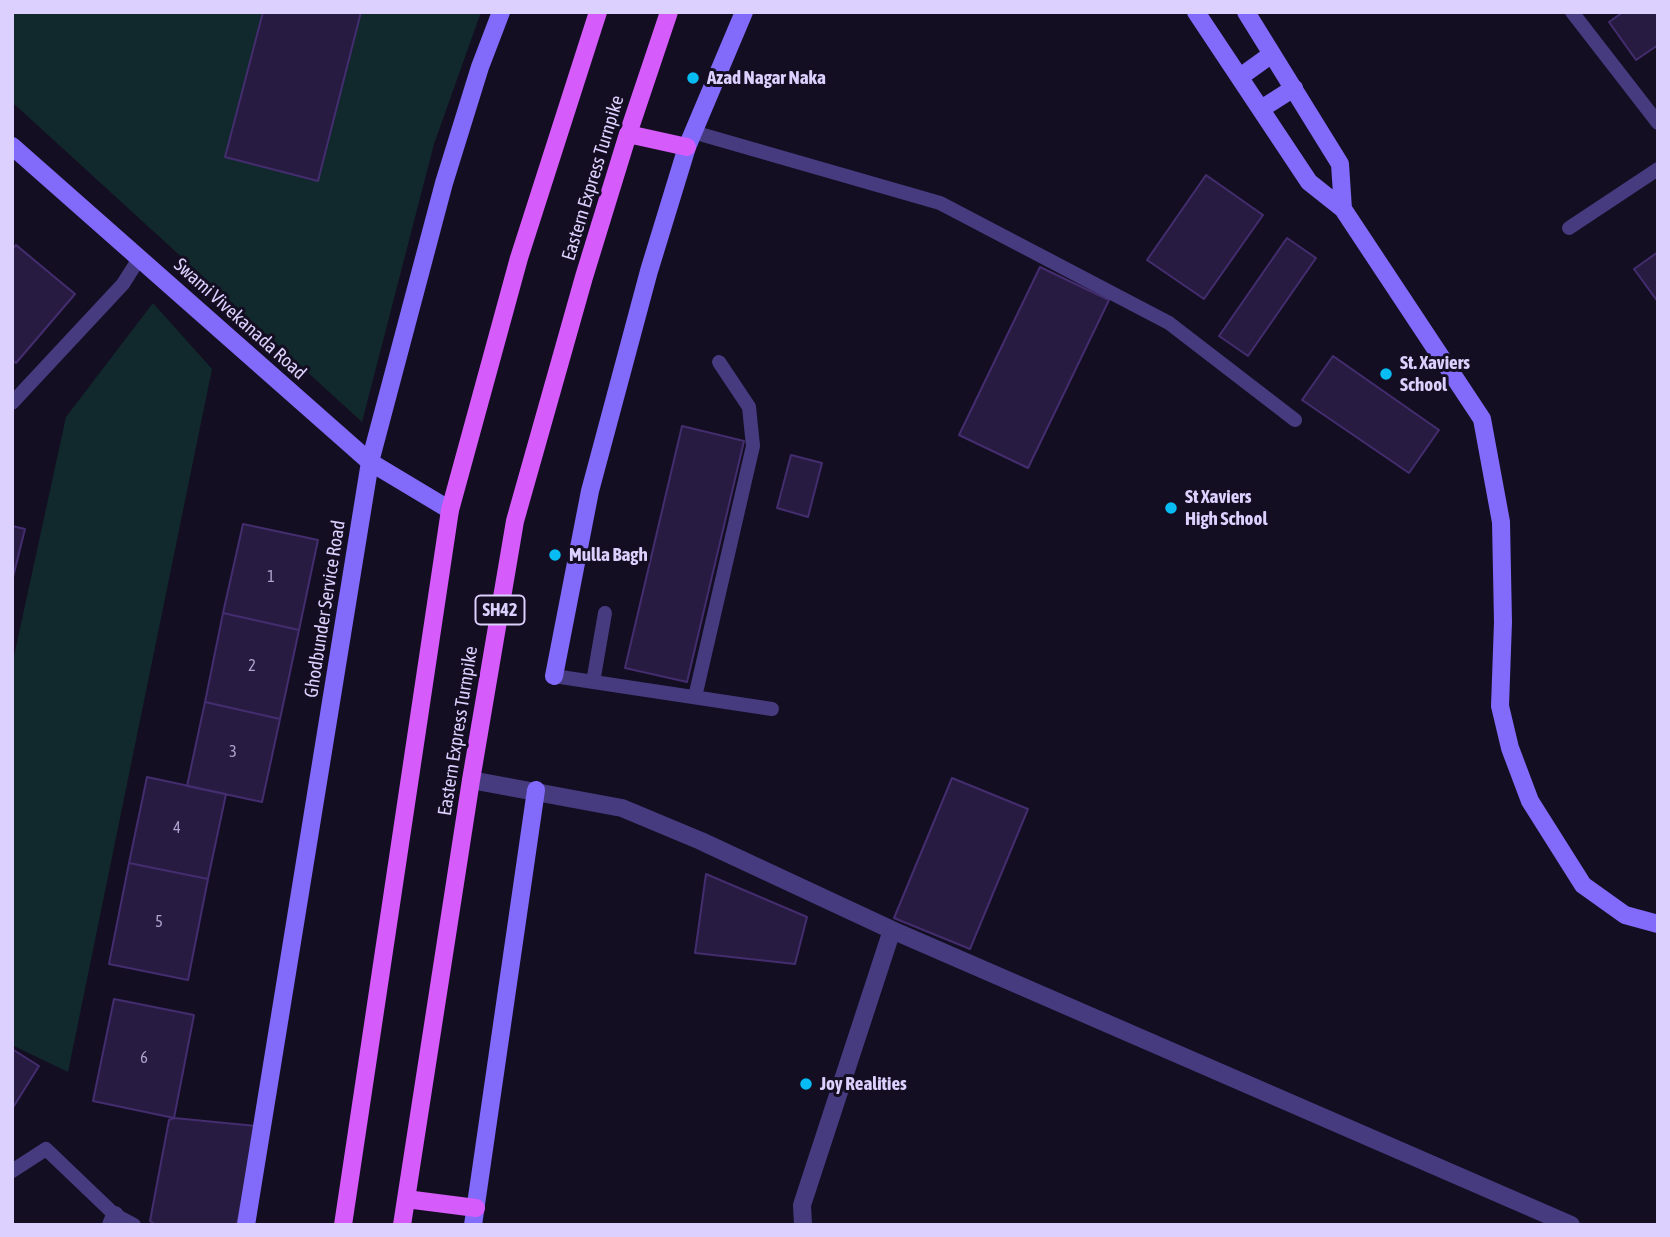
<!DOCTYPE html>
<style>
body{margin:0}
#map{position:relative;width:1670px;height:1237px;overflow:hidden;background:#140e22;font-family:"Asap Condensed",sans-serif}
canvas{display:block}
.frame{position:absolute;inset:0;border:14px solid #dcd0fe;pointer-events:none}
</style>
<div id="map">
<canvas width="1670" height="1237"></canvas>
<div class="frame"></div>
</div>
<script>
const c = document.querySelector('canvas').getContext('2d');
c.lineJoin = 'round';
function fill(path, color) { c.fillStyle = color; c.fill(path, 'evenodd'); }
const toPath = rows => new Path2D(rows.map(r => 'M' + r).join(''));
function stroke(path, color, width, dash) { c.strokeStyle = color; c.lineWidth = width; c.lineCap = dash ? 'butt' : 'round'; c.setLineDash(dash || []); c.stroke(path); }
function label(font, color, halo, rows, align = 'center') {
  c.font = font + ' "Asap Condensed",sans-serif'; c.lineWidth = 6; c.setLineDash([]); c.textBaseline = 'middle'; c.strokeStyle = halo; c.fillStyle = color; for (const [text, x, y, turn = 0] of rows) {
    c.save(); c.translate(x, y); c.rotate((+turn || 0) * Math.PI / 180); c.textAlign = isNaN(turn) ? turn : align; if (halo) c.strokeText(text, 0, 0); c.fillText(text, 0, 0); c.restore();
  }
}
fill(toPath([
 [12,12,481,12,434,144,362,422,12,102],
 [153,303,212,369,68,1072,12,1045,12,665,66,417]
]), '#11292c');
const building = toPath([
 [263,12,361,12,318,181,225,157,263,12],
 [1623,12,1658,12,1658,45,1636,60,1609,22,1623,12],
 [1206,175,1263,215,1204,299,1147,260,1206,175],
 [1287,238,1316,258,1248,356,1219,336,1287,238],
 [16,245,75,294,16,363,12,360,12,250,16,245],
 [1658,252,1658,302,1634,269,1658,252],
 [1040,267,1109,300,1028,468,959,435,1040,267],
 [1333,356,1439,430,1409,473,1302,400,1333,356],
 [682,426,744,441,687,682,625,668,682,426],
 [791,455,822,463,808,517,777,508,791,455],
 [243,524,318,540,299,630,223,613,243,524],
 [12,526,25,529,12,581,12,526],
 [223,613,299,630,280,719,205,702,223,613],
 [205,702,280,719,262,802,187,786,205,702],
 [147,777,226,794,208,879,129,863,147,777],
 [952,778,1028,809,970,949,894,918,952,778],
 [129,863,208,879,188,980,109,964,129,863],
 [706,874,807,917,795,964,695,953,706,874],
 [114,999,194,1015,174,1118,93,1101,114,999],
 [12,1049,39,1066,12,1109,12,1049],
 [174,1118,256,1126,237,1225,156,1225,150,1221,169,1120,174,1118]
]);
fill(building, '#281b42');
stroke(building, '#432d6e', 2);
stroke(toPath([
 [1572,12,1658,123],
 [693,132,940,203,1169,323,1295,420],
 [1569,228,1658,169],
 [12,403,123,284,140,257],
 [554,676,772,709],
 [593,682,605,613],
 [695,697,753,446,749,407,719,362],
 [12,1171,46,1149,115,1215,134,1225]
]), '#473b80', 14);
stroke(toPath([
 [471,780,622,808,701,841,892,930,1571,1225],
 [111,1225,115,1215],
 [803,1225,802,1205,892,930]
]), '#473b80', 18);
stroke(toPath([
 [1196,12,1309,182,1343,209,1482,419,1501,522,1503,622,1500,706,1510,748,1530,801,1583,885,1625,915,1658,924],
 [1246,12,1340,164,1343,209],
 [1240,77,1272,54],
 [1261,109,1294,88],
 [12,146,370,462,450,510],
 [554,676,590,491,649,271,687,147,744,12],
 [246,1225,370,462,444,183,480,67,501,12],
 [473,1225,536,790]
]), '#826afb', 18);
stroke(toPath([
 [628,134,687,147],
 [406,1199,476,1208],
 [343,1225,450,510,519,258,598,12],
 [402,1225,471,780,515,521,584,277,628,134,669,12]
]), '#d55bfa', 18);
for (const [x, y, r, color] of [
 [693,78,7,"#07bbf3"],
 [1386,374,7,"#07bbf3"],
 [1171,508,7,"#07bbf3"],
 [555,555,7,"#07bbf3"],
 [806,1084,7,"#07bbf3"]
]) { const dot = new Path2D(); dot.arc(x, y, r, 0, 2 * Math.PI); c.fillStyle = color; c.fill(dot); stroke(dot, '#140e22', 2.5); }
label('16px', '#afa3cf', null, [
 ["1",271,577],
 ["2",252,666],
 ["3",233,752],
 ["4",177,828],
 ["5",159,922],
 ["6",144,1058]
]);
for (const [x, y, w] of [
 [500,610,49]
]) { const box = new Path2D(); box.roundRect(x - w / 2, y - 14.5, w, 29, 5); c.fillStyle = '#140e22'; c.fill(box); stroke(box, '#dcd0fe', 2); }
label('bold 18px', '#dcd0fe', null, [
 ["SH42",500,610]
]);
label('bold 19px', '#dcd0fe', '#140e22', [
 ["Azad Nagar Naka",707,78],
 ["St. Xaviers",1400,363],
 ["School",1400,385],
 ["St Xaviers",1185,497],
 ["High School",1185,519],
 ["Mulla Bagh",569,555],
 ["Joy Realities",820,1084]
], 'left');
label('19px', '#dcd0fe', '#140e22', [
 ["Eastern Express Turnpike",593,178,-73],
 ["Swami Vivekanada Road",240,319,42],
 ["Ghodbunder Service Road",325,609,-81],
 ["Eastern Express Turnpike",458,731,-81]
]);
</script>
